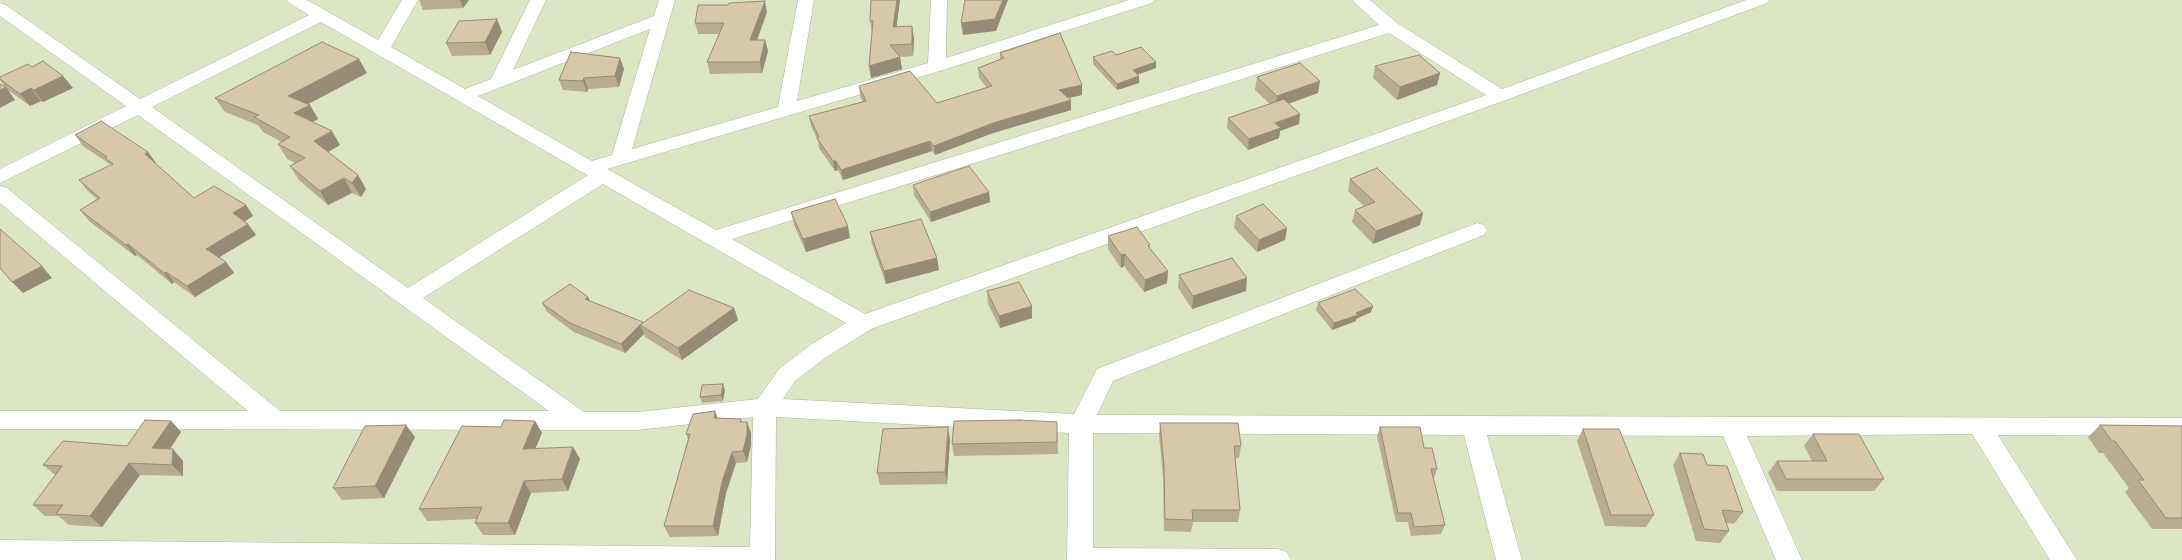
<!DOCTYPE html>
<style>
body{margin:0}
canvas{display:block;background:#dce5c4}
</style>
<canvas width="2182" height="560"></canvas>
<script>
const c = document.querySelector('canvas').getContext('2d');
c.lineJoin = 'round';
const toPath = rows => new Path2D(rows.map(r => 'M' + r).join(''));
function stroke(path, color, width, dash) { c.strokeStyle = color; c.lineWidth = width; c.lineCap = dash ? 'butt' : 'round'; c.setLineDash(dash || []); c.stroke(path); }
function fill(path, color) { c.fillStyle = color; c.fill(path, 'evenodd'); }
const minor = toPath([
 [287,0,307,0,378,40,402,0,418,0,391,47,465,89,491,79,530,0,546,0,513,70,654,16,659,0,675,0,632,149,778,107,798,0,814,0,797,101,928,63,931,0,947,0,946,58,1129,0,1154,0,1152,3,943,70,607,169,716,230,1379,25,1352,0,1370,0,1397,23,1502,89,1746,0,1769,0,1767,3,1506,100,871,329,825,358,795,381,783,399,1074,414,1097,369,1477,223,1484,225,1487,230,1484,235,1113,381,1097,415,2182,418,2182,436,1998,435,2077,560,2050,560,1972,434,1747,436,1802,560,1776,560,1723,436,1487,435,1522,560,1496,560,1464,435,1093,433,1093,548,1278,549,1287,552,1291,560,1067,560,1069,433,776,417,775,560,0,560,0,540,750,547,753,417,637,430,0,429,0,411,248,411,0,203,0,186,7,188,280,411,549,411,138,115,0,183,0,169,126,106,0,16,0,3,6,5,140,99,309,15,289,3,287,0],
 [321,22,582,172,588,175,408,288,152,107,321,22],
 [650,29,612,155,592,161,478,96,650,29],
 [1389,33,1486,95,865,314,732,239,1389,33],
 [603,184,706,243,846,323,809,346,779,369,758,399,637,412,584,412,423,298,603,184]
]);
stroke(minor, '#adb595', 1);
fill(minor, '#fff');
fill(toPath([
 [419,0,469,0,463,8,423,10],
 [871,0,900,0,896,26,914,38,913,56,900,57,902,69,871,78,872,33,870,21],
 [767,12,757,40,765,40,768,51,762,73,710,74,707,62,719,34,698,34,695,23],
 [497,19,502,32,490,55,452,56,446,43],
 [1000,53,1082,95,1068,98,1071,110,993,133,935,155,932,151,843,180,838,170,835,171,819,148,818,141,811,126,809,116,863,102,860,96,859,86,937,103,987,88,979,78,978,68,1000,60],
 [1116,55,1156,68,1137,75,1139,83,1117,90,1093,64,1093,57],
 [1375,66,1440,73,1437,85,1397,100,1373,78],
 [32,67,73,88,43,102,41,101,30,106,8,90,0,80,0,77],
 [624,69,619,87,588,89,587,92,563,90,559,80],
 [367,73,307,104,310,105,318,119,313,122,340,145,328,152,358,175,366,189,361,197,352,193,328,205,299,180,290,166,295,163,287,159,278,144,282,142,263,132,258,125,225,112,215,98],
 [1257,77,1318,93,1289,104,1300,114,1299,124,1280,131,1279,138,1248,150,1227,128,1228,118,1270,104,1255,90],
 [75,135,156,163,156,164,194,198,246,205,253,216,244,222,248,224,256,235,219,257,226,262,234,273,195,297,174,282,172,284,137,255,135,256,89,221,80,210,97,199,88,191,79,180,111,165,83,146],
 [1350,179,1420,225,1373,244,1352,222,1355,210,1364,206,1348,191],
 [913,185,989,192,990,202,931,222,914,195],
 [791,212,850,238,806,252,794,225],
 [1236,216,1287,228,1285,240,1257,252,1234,228],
 [870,232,937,258,939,270,886,284,872,244],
 [1108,236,1150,245,1149,248,1168,271,1167,283,1144,292,1124,266,1121,268,1108,249],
 [1179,275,1246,291,1192,309,1178,288],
 [987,291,1032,306,1032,318,1000,328,988,304],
 [588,297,590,301,643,323,734,308,738,320,682,360,645,337,644,334,625,353,574,332,547,312,542,303],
 [1318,303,1373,306,1371,312,1356,319,1356,321,1332,330,1316,310],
 [725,390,723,401,702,403,700,397],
 [718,418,741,419,742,422,747,422,751,433,751,445,747,462,736,463,726,493,718,536,670,537,664,526,688,439,686,434],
 [171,421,181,432,170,449,183,461,183,476,140,475,102,527,69,525,58,516,45,516,33,505,55,475,43,465,127,446],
 [535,421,542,433,535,449,573,447,580,459,568,491,531,493,515,535,483,535,475,523,477,519,427,521,419,509,501,427],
 [1057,422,1058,454,954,456,952,444],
 [1160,423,1241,446,1239,458,1235,458,1240,510,1238,522,1193,522,1191,532,1164,531,1163,477,1159,435],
 [2100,425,2182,426,2182,529,2152,529,2125,492,2129,488,2103,453,2099,453,2088,437],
 [1380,427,1424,448,1437,469,1434,478,1433,478,1445,525,1441,534,1411,536,1408,522,1396,522,1377,436],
 [1583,429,1654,515,1646,527,1605,526,1577,441],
 [1813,434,1884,479,1874,491,1777,491,1768,473,1777,461,1812,461,1804,446],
 [415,437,384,498,342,500,333,488],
 [950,440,947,484,880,485,877,473],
 [1680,453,1707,465,1743,512,1734,524,1726,523,1729,531,1720,543,1696,541,1673,465]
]), '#b8ac91');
fill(toPath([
 [460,0,469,0,463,8],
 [897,0,900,0,895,39,893,27],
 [1003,0,1008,0,996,31,963,35,961,23],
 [765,1,767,12,753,51,750,40],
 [497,19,502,32,490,55,485,42],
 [912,26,914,38,913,56,912,44],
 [765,40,768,51,762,73,760,62],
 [900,57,902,69,871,78,869,66],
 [620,58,624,69,619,87,615,76],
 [359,59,367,73,297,110,288,96],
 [1156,62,1156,68,1133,76,1133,70],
 [1440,73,1437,85,1397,100,1400,87],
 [63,76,73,88,43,102,34,90],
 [1139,76,1139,83,1117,90,1117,84],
 [584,78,588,89,587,92,583,81],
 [1320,81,1318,93,1275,108,1277,96],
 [1082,85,1082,95,1059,100,1059,90],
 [6,87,15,100,0,108,0,90],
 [31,88,41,101,30,106,20,94],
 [1071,100,1071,110,993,133,935,155,934,146,993,123],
 [310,105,318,119,302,127,294,113],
 [1300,114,1299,124,1280,131,1279,138,1248,150,1249,139,1275,123],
 [332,131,340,145,323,155,314,141],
 [930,141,932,151,843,180,841,170],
 [148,152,156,163,153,165,145,154],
 [833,161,836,161,838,170,835,171],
 [358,175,366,189,361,197,352,183],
 [344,178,352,193,328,205,320,191],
 [989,192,990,202,931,222,930,212],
 [246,205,253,216,240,224,233,213],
 [1423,213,1420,225,1373,244,1376,231],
 [248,224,256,235,215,260,206,249],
 [848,226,850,238,806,252,803,239],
 [1287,228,1285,240,1257,252,1259,240],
 [128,244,137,255,135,256,126,245],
 [1125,254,1124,266,1121,268,1121,255],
 [937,258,939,270,886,284,884,271],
 [226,262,234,273,195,297,187,286],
 [42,266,52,278,23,293,12,282],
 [1168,271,1167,283,1144,292,1145,280],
 [166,272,174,282,172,284,164,273],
 [1247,278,1246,291,1192,309,1193,296],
 [588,297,592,306,585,299],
 [1032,306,1032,318,1000,328,999,316],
 [1373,306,1371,312,1356,319,1356,321,1332,330,1334,323],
 [734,308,738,320,682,360,678,348],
 [640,325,644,334,625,353,621,344],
 [723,384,725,390,723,401,721,395],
 [715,411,719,422,714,418],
 [171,421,181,432,163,459,152,448],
 [535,421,542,433,530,461,523,449],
 [747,422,751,433,751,445,747,462,743,451],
 [406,425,415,437,384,498,375,486],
 [948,427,950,440,947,484,945,472],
 [573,447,580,459,568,491,562,479],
 [173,449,183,461,183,476,172,465],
 [732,452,736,463,726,493,718,536,713,526,722,482],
 [129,463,140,475,102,527,90,516],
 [524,481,531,493,515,535,508,523]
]), '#968c76');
const building = toPath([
 [871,0,897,0,893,27,912,26,912,44,890,45,900,57,869,66,873,21,870,21,871,0],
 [965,0,1003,0,995,19,961,23,965,0],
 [765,1,750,40,765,40,760,62,707,62,724,23,695,23,698,5,728,5,729,3,765,1],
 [497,19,485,42,446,43,459,21,497,19],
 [1060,33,1082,85,1059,90,1071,100,993,123,934,146,930,141,841,170,836,161,833,161,817,138,819,137,809,116,866,101,859,86,910,71,937,103,992,86,978,68,1004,58,1000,53,1060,33],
 [322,42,359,59,288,96,310,105,294,113,332,131,314,141,358,175,352,183,344,178,320,191,290,166,305,158,278,144,290,137,254,117,259,115,215,98,322,42],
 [1141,47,1156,62,1133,70,1139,76,1117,84,1093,57,1112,51,1116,55,1141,47],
 [571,52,620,58,615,76,584,78,583,81,559,80,571,52],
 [1419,55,1440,73,1400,87,1375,66,1419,55],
 [43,61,63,76,34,90,31,88,20,94,0,79,0,77,28,64,32,67,43,61],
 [1300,63,1320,81,1277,96,1257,77,1300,63],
 [0,84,6,87,0,90,0,84],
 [1284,99,1300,114,1275,123,1281,128,1249,139,1228,118,1284,99],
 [101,121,148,152,145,154,194,198,214,186,246,205,233,213,248,224,206,249,226,262,187,286,166,272,164,273,128,244,126,245,80,210,100,198,79,180,113,164,105,158,107,157,75,135,101,121],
 [969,166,989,192,930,212,913,185,969,166],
 [1377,168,1423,213,1376,231,1355,210,1375,202,1350,179,1377,168],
 [835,199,848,226,803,239,791,212,835,199],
 [1263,204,1287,228,1259,240,1236,216,1263,204],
 [921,219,937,258,884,271,870,232,921,219],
 [1137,227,1150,245,1148,246,1168,271,1145,280,1125,254,1121,255,1108,236,1137,227],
 [0,229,42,266,12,282,0,268,0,229],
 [1232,258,1247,278,1193,296,1179,275,1232,258],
 [1019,282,1032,306,999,316,987,291,1019,282],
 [570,284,588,297,585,299,643,322,621,344,570,323,542,303,570,284],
 [1355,289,1373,306,1356,313,1358,315,1334,323,1318,303,1355,289],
 [689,290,734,308,678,348,640,325,689,290],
 [723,384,721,395,700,397,702,385,723,384],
 [715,411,714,418,741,419,740,422,747,422,747,434,743,451,732,452,722,482,713,526,664,526,690,434,686,434,693,414,715,411],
 [145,420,171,421,152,448,173,449,172,465,129,463,90,516,56,514,63,505,33,505,62,466,43,465,63,441,127,446,145,420],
 [504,420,535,421,523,449,573,447,562,479,524,481,508,523,475,523,482,507,419,509,462,426,501,427,504,420],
 [1019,420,1057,422,1057,442,952,444,954,421,1019,420],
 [1160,423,1238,423,1241,446,1234,446,1240,510,1192,510,1193,520,1165,519,1164,465,1160,423],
 [406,425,375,486,333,488,365,426,406,425],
 [2100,425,2182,426,2182,518,2166,518,2138,480,2144,480,2115,441,2112,441,2100,425],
 [948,427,945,472,877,473,883,429,948,427],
 [1380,427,1420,427,1424,448,1432,448,1437,469,1431,469,1445,525,1414,527,1411,513,1398,513,1380,427],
 [1583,429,1619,429,1654,515,1611,515,1583,429],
 [1813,434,1859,434,1884,479,1786,479,1777,461,1827,461,1813,434],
 [1680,453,1703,454,1707,465,1727,466,1743,512,1722,510,1729,531,1704,529,1680,453]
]);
fill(building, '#d6c8a9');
stroke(building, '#968c76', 1);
</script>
